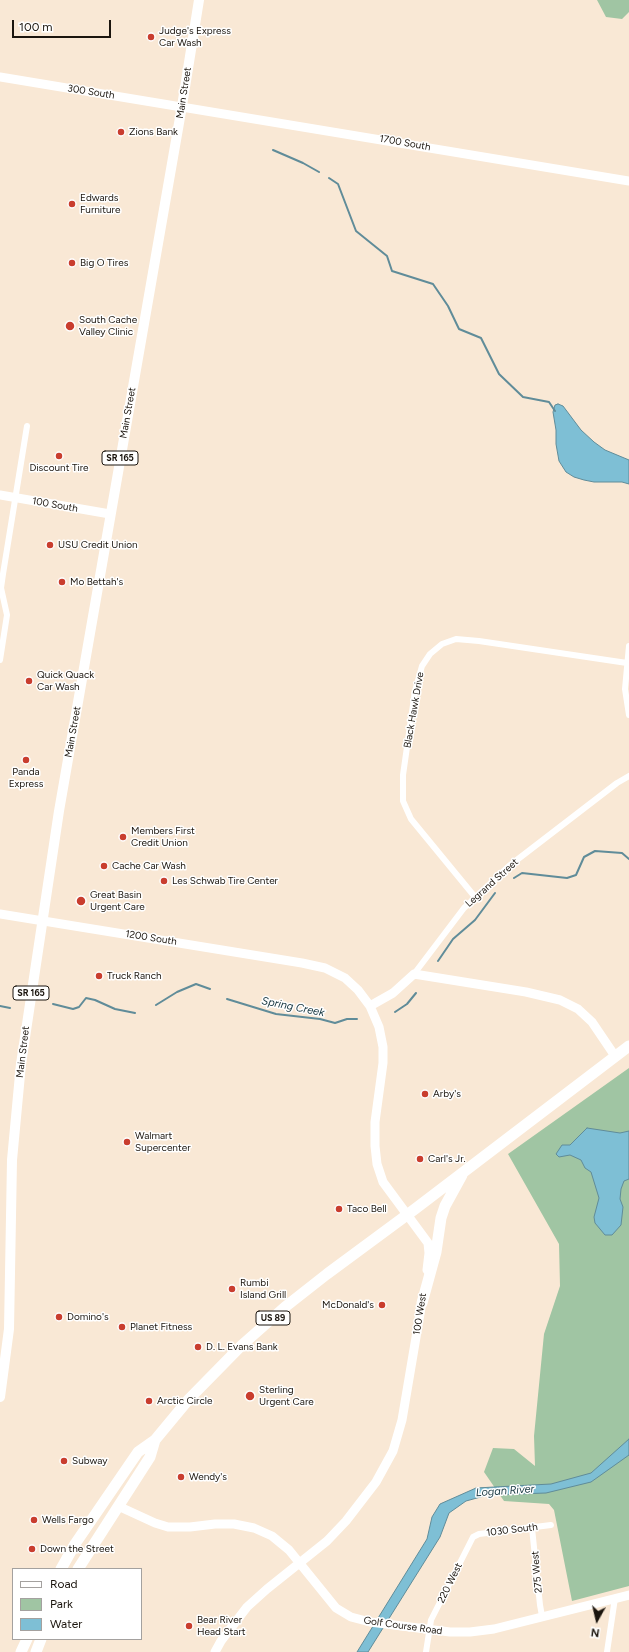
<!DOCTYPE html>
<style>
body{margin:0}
#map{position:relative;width:629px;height:1652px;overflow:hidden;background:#f9e8d5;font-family:Figtree,sans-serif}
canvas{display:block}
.legend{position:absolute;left:12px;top:1568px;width:130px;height:72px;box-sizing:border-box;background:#fff;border:1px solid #a4a19f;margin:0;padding:5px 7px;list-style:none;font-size:12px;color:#1b150e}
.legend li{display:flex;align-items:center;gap:8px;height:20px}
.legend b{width:20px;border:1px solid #a4a19f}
.north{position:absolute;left:577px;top:1600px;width:40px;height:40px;-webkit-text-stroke:3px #fff;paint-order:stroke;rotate:188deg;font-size:11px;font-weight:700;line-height:16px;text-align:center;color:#1b150e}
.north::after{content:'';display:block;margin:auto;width:14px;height:18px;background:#1b150e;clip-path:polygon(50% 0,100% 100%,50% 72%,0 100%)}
.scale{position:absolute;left:12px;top:20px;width:99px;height:18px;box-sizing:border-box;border:2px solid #1b150e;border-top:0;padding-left:5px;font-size:12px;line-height:14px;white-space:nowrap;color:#1b150e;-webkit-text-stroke:3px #fff;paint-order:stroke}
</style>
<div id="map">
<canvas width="629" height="1652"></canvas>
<ul class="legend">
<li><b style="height:5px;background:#fff"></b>Road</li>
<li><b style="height:11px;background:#a0c5a3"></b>Park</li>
<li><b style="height:11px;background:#7ebfd5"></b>Water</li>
</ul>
<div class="north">N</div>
<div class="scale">100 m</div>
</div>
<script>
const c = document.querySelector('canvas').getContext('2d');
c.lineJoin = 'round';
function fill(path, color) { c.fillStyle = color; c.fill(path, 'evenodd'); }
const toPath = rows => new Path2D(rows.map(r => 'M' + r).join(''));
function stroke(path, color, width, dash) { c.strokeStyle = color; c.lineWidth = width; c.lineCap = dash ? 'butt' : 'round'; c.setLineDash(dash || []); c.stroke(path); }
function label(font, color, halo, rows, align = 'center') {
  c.font = font + ' Figtree,sans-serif'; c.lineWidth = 3; c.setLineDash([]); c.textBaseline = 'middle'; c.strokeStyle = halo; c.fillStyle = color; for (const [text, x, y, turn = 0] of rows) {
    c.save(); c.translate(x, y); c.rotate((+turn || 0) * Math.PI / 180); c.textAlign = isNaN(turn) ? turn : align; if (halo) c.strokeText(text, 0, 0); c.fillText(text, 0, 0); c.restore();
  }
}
fill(toPath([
 [597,0,629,0,629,12,622,19,606,17],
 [629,1068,629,1586,572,1601,554,1510,549,1504,504,1501,484,1472,493,1448,514,1449,535,1466,534,1436,544,1334,560,1286,559,1244,508,1154]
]), '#a0c5a3');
const water = toPath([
 [558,404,563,406,581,430,594,442,605,450,629,460,629,484,622,482,594,482,584,480,574,477,566,472,559,461,556,444,556,430,553,412,555,405,558,404],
 [587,1128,620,1133,629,1131,629,1179,624,1181,621,1189,620,1199,623,1207,621,1225,612,1235,605,1235,595,1223,594,1217,599,1198,591,1172,585,1168,581,1160,570,1155,559,1157,556,1154,562,1145,570,1145,587,1128],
 [629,1439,629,1455,591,1482,546,1493,488,1495,466,1501,449,1513,440,1537,368,1652,357,1652,427,1539,432,1517,440,1504,476,1488,551,1484,591,1473,629,1439]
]);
fill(water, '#7ebfd5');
stroke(water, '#608c99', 1);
stroke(toPath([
 [273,150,303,163,319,172],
 [329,178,338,184,356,231,387,256,392,271,433,284,448,306,459,329,481,338,499,374,523,397,549,402,555,411],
 [514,878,522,873,567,878,576,875,584,857,595,851,622,853,629,859],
 [438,961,453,939,475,920,495,893],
 [227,999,276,1014,320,1019,335,1023,347,1019,357,1019],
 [53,1004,73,1009,79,1007,86,998,95,1000,115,1009,135,1013],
 [156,1005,177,992,196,984,210,989],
 [0,1006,10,1008],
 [395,1012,407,1004,416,993]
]), '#608c99', 2);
stroke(toPath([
 [629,646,625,689,629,715],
 [0,660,7,615,1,588,3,574,27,426],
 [475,897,411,819,403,801,403,775,415,691,422,666,430,654,442,644,456,639,479,641,627,663],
 [414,974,464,908,509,866,617,783,629,776],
 [532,1528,540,1605,542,1616],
 [426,1652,431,1620,473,1537,479,1534,551,1525],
 [607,1652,615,1598]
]), '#fff', 6);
stroke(toPath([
 [0,77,629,181],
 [0,495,110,514],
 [0,914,302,963,325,968,345,978,358,990,370,1006,379,1027,383,1047,383,1063,375,1122,375,1146,377,1164,383,1182,428,1243,429,1253,427,1270],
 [370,1006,393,993,414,974,526,992,560,1000,578,1009,592,1022,615,1056],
 [118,1506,155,1523,168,1527,190,1527,215,1524,234,1524,254,1528,272,1536,289,1550,336,1608,351,1617,370,1622,450,1632,470,1632,494,1629,629,1595],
 [215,1652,221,1641,247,1607,267,1589,327,1541,346,1521,376,1482,393,1451,402,1420,423,1296]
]), '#fff', 9);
stroke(toPath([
 [0,1397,9,1329,12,1160,21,1064,59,811,182,106,199,0]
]), '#fff', 10);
stroke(toPath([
 [422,1303,436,1252,441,1218,445,1206,462,1175],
 [61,1569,75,1544,138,1452,155,1440,189,1399,242,1345,285,1307,327,1274,415,1209,629,1046],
 [78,1569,150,1457,155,1440],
 [21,1652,27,1639],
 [36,1652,41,1639]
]), '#fff', 11);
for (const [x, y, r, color] of [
 [151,37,4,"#c93d2e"],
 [121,132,4,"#c93d2e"],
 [72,204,4,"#c93d2e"],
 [72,263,4,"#c93d2e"],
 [70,326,5,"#c93d2e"],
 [59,456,4,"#c93d2e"],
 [50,545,4,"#c93d2e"],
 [62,582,4,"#c93d2e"],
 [29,681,4,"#c93d2e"],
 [26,760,4,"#c93d2e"],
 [123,837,4,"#c93d2e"],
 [104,866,4,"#c93d2e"],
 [164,881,4,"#c93d2e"],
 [81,901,5,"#c93d2e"],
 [99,976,4,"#c93d2e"],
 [425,1094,4,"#c93d2e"],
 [127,1142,4,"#c93d2e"],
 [420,1159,4,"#c93d2e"],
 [339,1209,4,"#c93d2e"],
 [232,1289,4,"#c93d2e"],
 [382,1305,4,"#c93d2e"],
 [59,1317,4,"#c93d2e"],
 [122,1327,4,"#c93d2e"],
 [198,1347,4,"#c93d2e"],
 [250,1396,5,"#c93d2e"],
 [149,1401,4,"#c93d2e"],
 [64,1461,4,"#c93d2e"],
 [181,1477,4,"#c93d2e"],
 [34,1520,4,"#c93d2e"],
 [32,1549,4,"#c93d2e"],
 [189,1626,4,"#c93d2e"]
]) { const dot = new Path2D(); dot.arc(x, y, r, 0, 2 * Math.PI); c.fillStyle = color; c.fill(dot); stroke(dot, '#fff', 1.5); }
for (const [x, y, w] of [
 [120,458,36],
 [31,993,36],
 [273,1318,34]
]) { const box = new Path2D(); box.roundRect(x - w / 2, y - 7, w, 14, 3); c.fillStyle = '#fff'; c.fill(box); stroke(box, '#1b150e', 1); }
label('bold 9px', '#1b150e', null, [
 ["SR 165",120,458],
 ["SR 165",31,993],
 ["US 89",273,1318]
]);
label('10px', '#1b150e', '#fff', [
 ["Judge's Express",159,31],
 ["Car Wash",159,43],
 ["Zions Bank",129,132],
 ["Edwards",80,198],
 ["Furniture",80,210],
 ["Big O Tires",80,263],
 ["South Cache",79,320],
 ["Valley Clinic",79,332],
 ["Discount Tire",59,468,"center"],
 ["USU Credit Union",58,545],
 ["Mo Bettah's",70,582],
 ["Quick Quack",37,675],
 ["Car Wash",37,687],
 ["Panda",26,772,"center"],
 ["Express",26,784,"center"],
 ["Members First",131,831],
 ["Credit Union",131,843],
 ["Cache Car Wash",112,866],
 ["Les Schwab Tire Center",172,881],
 ["Great Basin",90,895],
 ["Urgent Care",90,907],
 ["Truck Ranch",107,976],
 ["Arby's",433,1094],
 ["Walmart",135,1136],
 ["Supercenter",135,1148],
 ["Carl's Jr.",428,1159],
 ["Taco Bell",347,1209],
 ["Rumbi",240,1283],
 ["Island Grill",240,1295],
 ["McDonald's",374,1305,"right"],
 ["Domino's",67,1317],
 ["Planet Fitness",130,1327],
 ["D. L. Evans Bank",206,1347],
 ["Sterling",259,1390],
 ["Urgent Care",259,1402],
 ["Arctic Circle",157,1401],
 ["Subway",72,1461],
 ["Wendy's",189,1477],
 ["Wells Fargo",42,1520],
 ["Down the Street",40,1549],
 ["Bear River",197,1620],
 ["Head Start",197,1632]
], 'left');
label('10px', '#1b150e', '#fff', [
 ["300 South",91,92,9],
 ["Main Street",184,93,-81],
 ["1700 South",405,143,10],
 ["Main Street",128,413,-80],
 ["100 South",55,505,10],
 ["Black Hawk Drive",414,710,-80],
 ["Main Street",73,732,-80],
 ["Legrand Street",492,883,-42],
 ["1200 South",151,938,9],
 ["Main Street",23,1052,-83],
 ["100 West",420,1314,-81],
 ["1030 South",512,1530,-7],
 ["275 West",537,1572,-95],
 ["220 West",450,1583,-64],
 ["Golf Course Road",403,1626,8]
]);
label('italic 11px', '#15353f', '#fff', [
 ["Spring Creek",293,1007,11],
 ["Logan River",505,1491,-4]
]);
</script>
